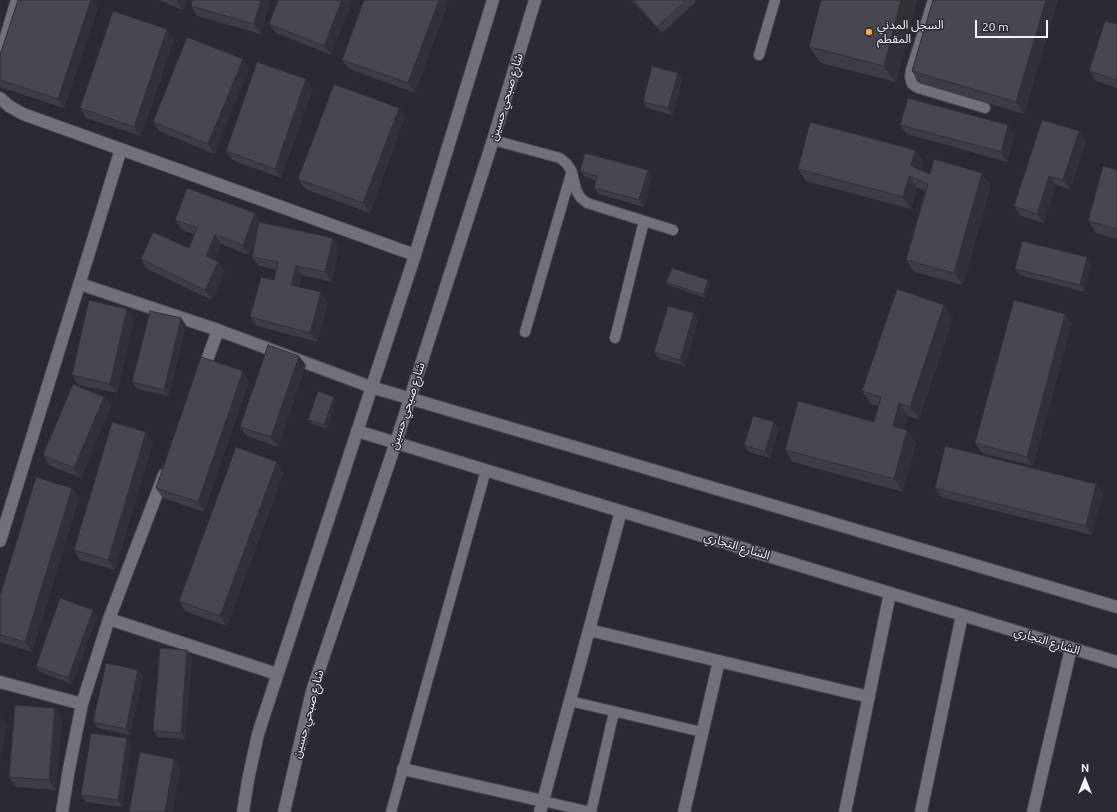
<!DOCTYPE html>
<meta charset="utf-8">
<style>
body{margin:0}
#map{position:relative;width:1117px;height:812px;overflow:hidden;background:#2b2931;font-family:Ubuntu,sans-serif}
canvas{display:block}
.north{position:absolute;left:1065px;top:760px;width:40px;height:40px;-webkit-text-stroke:3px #2b2931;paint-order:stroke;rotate:0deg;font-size:11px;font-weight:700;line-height:16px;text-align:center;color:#f5f3f9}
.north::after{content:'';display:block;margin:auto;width:14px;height:18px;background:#f5f3f9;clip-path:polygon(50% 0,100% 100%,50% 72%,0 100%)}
.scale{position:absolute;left:975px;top:20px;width:73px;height:18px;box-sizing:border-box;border:2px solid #f5f3f9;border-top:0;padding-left:5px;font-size:12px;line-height:14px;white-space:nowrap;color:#f5f3f9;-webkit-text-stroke:3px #2b2931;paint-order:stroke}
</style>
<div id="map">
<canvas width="1117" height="812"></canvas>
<div class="north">N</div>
<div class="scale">20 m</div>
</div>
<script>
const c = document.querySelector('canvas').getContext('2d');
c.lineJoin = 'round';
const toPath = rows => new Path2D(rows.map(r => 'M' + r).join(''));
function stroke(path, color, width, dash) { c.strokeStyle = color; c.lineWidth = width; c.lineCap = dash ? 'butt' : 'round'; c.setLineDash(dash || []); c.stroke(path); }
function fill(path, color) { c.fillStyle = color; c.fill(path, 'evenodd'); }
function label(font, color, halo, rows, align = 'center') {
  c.font = font + ' Ubuntu,"Noto Sans Arabic",sans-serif'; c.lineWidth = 3; c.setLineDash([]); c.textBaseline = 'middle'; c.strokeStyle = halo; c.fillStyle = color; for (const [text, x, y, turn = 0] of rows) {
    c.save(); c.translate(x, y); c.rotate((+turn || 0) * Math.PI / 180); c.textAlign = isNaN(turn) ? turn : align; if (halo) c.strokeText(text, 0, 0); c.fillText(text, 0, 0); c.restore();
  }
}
const service = toPath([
 [933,0,911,70,910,77,912,84,918,88,985,108],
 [759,55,775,0],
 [493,140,560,158,567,164,572,172,576,190,580,197,587,203,673,230],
 [525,332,571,174],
 [615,338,644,221],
 [570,701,702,732],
 [543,801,591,812,614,712],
 [391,812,486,470]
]);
const minor = toPath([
 [0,57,17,0],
 [0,98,9,106,23,114,415,255],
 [80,284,218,330,371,387,1117,607],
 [202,374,218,330],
 [357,431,1117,662],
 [0,541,121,149],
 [109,619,277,674],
 [589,630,869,697],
 [0,682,82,704],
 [403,769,543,801],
 [62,812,69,769,82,704,109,619,164,475],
 [540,812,621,511],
 [684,812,719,661],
 [845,812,890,593],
 [921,812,962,615],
 [1033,812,1071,648]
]);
const tertiary = toPath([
 [243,812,248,780,258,734,415,255,493,0],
 [284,812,312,691,396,442,493,140,535,0]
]);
stroke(service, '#46444a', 12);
stroke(minor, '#46444a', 14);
stroke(tertiary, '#46444a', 14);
stroke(service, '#72707a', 10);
stroke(minor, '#72707a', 12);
stroke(tertiary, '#72707a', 12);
fill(toPath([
 [158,0,187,0,183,10],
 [192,0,270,0,261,34,197,16,191,6],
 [278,0,353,0,331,55,276,33,269,24],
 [364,0,449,0,415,93,349,69,342,60],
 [631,0,694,0,696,2,662,33],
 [821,0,917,0,896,82,821,63,809,47],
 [933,0,1058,0,1024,114,920,83,912,71],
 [98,8,64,108,0,87,0,55],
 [1117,24,1117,88,1096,81,1089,71],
 [174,39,141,136,86,118,80,108],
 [243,59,249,69,214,154,159,131,153,122],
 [678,73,682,79,673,115,647,108,643,102],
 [313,88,281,178,232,160,226,151],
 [399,108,405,117,370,213,305,189,298,179],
 [900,125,1015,135,1007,162,907,134],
 [1079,131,1086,141,1070,190,1056,185,1044,223,1021,216,1014,206],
 [915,150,924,162,922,171,930,174,991,185,963,285,915,272,906,260,925,191,917,188,911,209,806,181,798,169],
 [648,170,652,177,644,207,599,194,594,188,596,180,585,177,580,171],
 [1117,170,1117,239,1096,233,1088,221],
 [175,220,262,223,339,248,332,282,302,275,299,287,328,302,317,342,257,326,250,317,274,280,277,270,259,266,252,257,257,236,249,255,221,244,215,260,218,262,225,272,212,300,147,269,141,259,189,248,194,234,182,230],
 [1091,264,1084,292,1020,275,1015,269],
 [666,282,710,283,705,298,669,285],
 [944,305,953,318,919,419,908,416,904,429,916,443,903,492,793,462,785,450,874,422,879,406,871,404,862,391],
 [127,309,134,319,117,393,79,385,72,375],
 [1065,314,1072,323,1033,466,982,453,975,443],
 [181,318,186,325,169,396,137,389,132,382],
 [698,320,685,366,659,359,654,352],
 [306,365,278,447,247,436,240,427],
 [249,381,204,512,163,498,156,488],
 [104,397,111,406,81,478,49,465,43,455],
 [336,400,327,429,310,423,308,420],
 [779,428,770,458,749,452,744,445],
 [146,432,153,442,115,570,80,560,74,550],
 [284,472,227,626,185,611,179,601],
 [72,488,79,498,32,652,0,642,0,596],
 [935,488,1103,494,1092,535,941,497],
 [93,610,97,617,72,684,40,672,36,666],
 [192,657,185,739,158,737,153,731],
 [138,670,143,677,130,735,98,728,93,722],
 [62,718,56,790,16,787,9,777],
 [127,738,131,745,122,807,86,802,81,795]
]), '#3e3c44');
fill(toPath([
 [91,0,93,0,98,8,64,108,58,99],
 [177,0,187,0,183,10,177,1],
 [261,0,270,0,261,34,254,24],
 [342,0,353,0,331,55,324,46],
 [439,0,449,0,415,93,408,83],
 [901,0,917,0,896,82,884,66],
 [1046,0,1058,0,1024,114,1016,102],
 [167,29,174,39,141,136,134,127],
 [243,59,249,69,214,154,208,144],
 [678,73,682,79,673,115,668,108],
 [306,79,313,88,281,178,275,169],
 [399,108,405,117,370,213,363,203],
 [1008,125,1015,135,1007,162,1001,152],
 [1079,131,1086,141,1070,190,1063,180],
 [915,150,924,162,920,178,911,166],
 [648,170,652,177,644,207,639,200],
 [982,173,991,185,963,285,954,273],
 [909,176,917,188,911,209,903,197],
 [1049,176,1056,185,1044,223,1037,214],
 [255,213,262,223,249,255,243,245],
 [215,235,221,244,212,266,206,256],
 [333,238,339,248,332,282,325,272],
 [1087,257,1091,264,1084,292,1080,285],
 [218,262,225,272,212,300,205,290],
 [296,266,302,275,298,294,291,285],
 [708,280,710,283,705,298,703,295],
 [321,292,328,302,317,342,310,333],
 [944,305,953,318,919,419,910,407],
 [127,309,134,319,117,393,110,384],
 [694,313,698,320,685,366,680,360],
 [1065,314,1072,323,1033,466,1027,457],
 [181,318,186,325,169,396,164,390],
 [299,356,306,365,278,447,271,437],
 [243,371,249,381,204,512,198,502],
 [104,397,111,406,81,478,74,468],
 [334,397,336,400,327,429,324,425],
 [899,403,908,416,901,439,893,426],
 [774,422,779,428,770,458,765,452],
 [907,430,916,443,903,492,894,479],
 [146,432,153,442,115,570,108,560],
 [277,462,284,472,227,626,220,616],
 [1096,484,1103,494,1092,535,1086,526],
 [72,488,79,498,32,652,25,642],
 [93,610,97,617,72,684,68,678],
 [187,650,192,657,185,739,181,733],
 [138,670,143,677,130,735,126,729],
 [55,708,62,718,56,790,49,780],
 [0,717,7,726,0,764],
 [127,738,131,745,122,807,118,800],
 [174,759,181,768,173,812,165,812]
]), '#323137');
const building = toPath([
 [18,0,91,0,58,99,0,80,0,55,18,0],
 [192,0,261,0,254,24,191,6,192,0],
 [278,0,342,0,324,46,269,24,278,0],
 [364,0,439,0,408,83,342,60,364,0],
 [633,0,687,0,657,27,633,0],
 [821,0,901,0,884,66,809,47,821,0],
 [933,0,1046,0,1016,102,912,71,933,0],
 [113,11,167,29,134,127,80,108,113,11],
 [1105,21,1117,24,1117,80,1089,71,1105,21],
 [187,37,243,59,208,144,153,122,187,37],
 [257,62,306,79,275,169,226,151,257,62],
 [652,66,678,73,668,108,643,102,652,66],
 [334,84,399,108,363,203,298,179,334,84],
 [908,98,1008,125,1001,152,900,125,908,98],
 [1042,120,1079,131,1063,180,1049,176,1037,214,1014,206,1042,120],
 [810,122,915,150,911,166,930,174,934,159,982,173,954,273,906,260,928,184,909,176,903,197,798,169,810,122],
 [585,153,648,170,639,200,594,188,597,176,580,171,585,153],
 [1103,166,1117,170,1117,229,1088,221,1103,166],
 [187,188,255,213,243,245,215,235,206,256,218,262,205,290,141,259,153,232,189,248,197,228,175,220,187,188],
 [259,222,333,238,325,272,296,266,291,285,321,292,310,333,250,317,261,277,274,280,278,262,252,257,259,222],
 [1022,241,1087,257,1080,285,1015,269,1022,241],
 [672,268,708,280,703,295,666,282,672,268],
 [897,289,944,305,910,407,899,403,893,426,907,430,894,479,785,450,798,401,874,422,881,397,862,391,897,289],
 [89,300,127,309,110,384,72,375,89,300],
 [1014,300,1065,314,1027,457,975,443,1014,300],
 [668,306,694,313,680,360,654,352,668,306],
 [150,311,181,318,164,390,132,382,150,311],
 [268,345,299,356,271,437,240,427,268,345],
 [201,357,243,371,198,502,156,488,201,357],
 [73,384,104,397,74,468,43,455,73,384],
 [318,391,334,397,324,425,308,420,318,391],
 [753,416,774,422,765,452,744,445,753,416],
 [112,422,146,432,108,560,74,550,112,422],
 [945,446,1096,484,1086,526,935,488,945,446],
 [236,447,277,462,220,616,179,601,236,447],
 [36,477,72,488,25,642,0,635,0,596,36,477],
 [60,598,93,610,68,678,36,666,60,598],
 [160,648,187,650,181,733,153,731,160,648],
 [106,663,138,670,126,729,93,722,106,663],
 [15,705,55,708,49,780,9,777,15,705],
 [91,733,127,738,118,800,81,795,91,733],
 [140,752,174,759,165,812,129,812,140,752]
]);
fill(building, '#48464f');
stroke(building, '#323137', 1);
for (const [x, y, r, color] of [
 [869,32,4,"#f3a443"]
]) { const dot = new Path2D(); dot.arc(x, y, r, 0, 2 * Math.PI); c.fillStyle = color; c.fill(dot); stroke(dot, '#2b2931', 1.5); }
label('12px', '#f5f3f9', '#2b2931', [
 ["السجل المدني",877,25],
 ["المقطم",877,39]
], 'left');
label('12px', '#f5f3f9', '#2b2931', [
 ["شارع صبحي حسين",506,97,-73],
 ["شارع صبحي حسين",407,406,-72],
 ["الشارع التجاري",737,546,17],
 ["الشارع التجاري",1047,641,17],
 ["شارع صبحي حسين",308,714,-75]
]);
</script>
